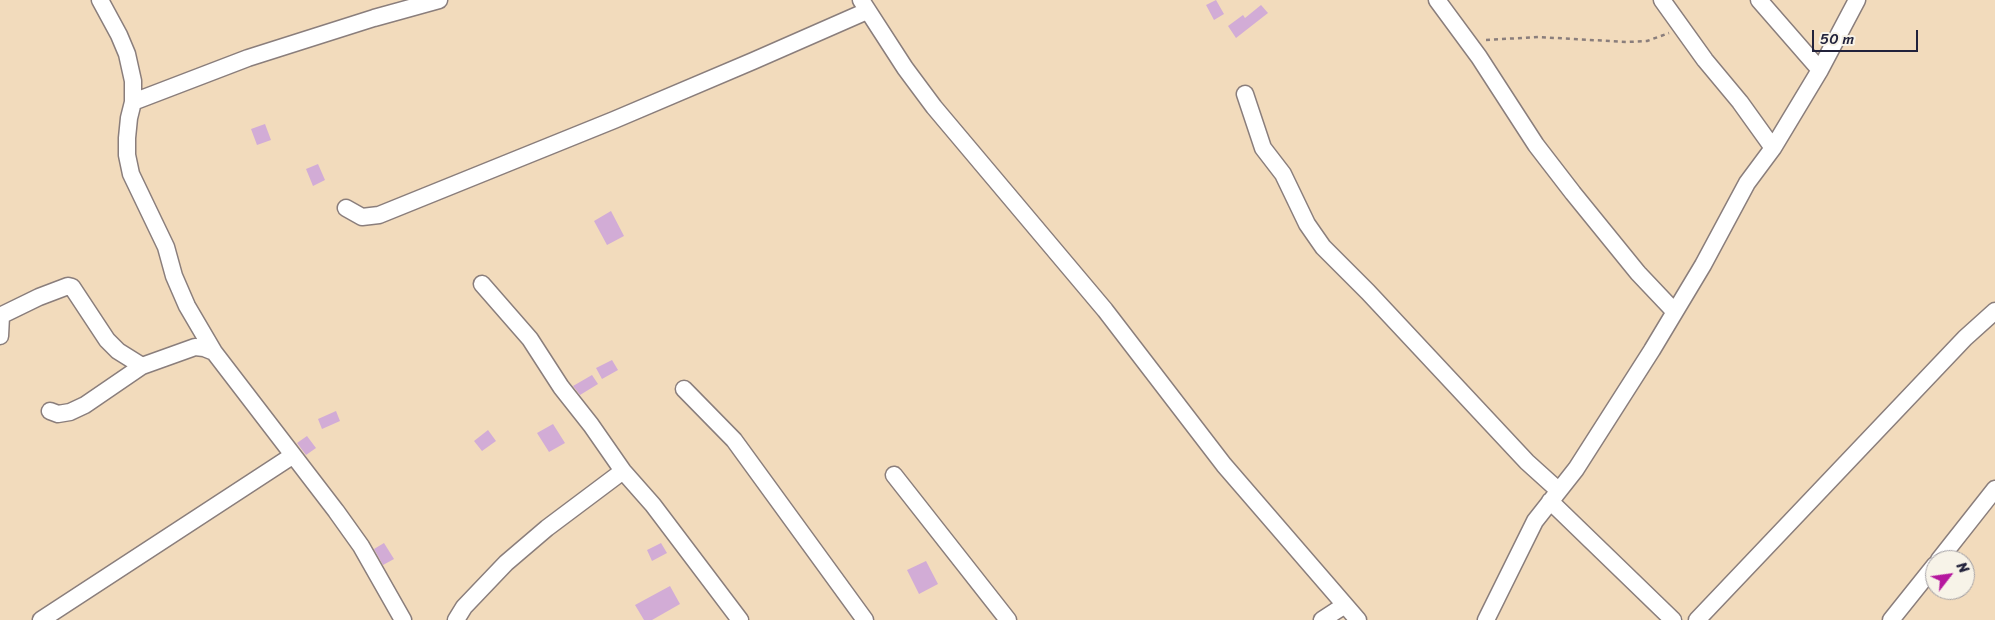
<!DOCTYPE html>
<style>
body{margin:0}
#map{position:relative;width:1995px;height:620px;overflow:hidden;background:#f2dbbc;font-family:Sriracha,sans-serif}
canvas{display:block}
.north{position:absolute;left:1925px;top:550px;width:50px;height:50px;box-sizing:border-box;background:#f7f3e8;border:1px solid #a29fa3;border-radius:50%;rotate:60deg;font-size:14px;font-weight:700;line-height:20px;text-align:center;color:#22223b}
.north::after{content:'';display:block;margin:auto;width:18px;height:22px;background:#b5179e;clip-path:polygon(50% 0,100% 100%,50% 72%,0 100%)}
.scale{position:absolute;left:1812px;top:30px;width:106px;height:22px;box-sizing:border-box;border:2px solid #22223b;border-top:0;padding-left:6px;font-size:15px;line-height:18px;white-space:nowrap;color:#22223b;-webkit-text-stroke:4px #f7f3e8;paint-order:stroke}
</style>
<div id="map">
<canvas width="1995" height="620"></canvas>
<div class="north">N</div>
<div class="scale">50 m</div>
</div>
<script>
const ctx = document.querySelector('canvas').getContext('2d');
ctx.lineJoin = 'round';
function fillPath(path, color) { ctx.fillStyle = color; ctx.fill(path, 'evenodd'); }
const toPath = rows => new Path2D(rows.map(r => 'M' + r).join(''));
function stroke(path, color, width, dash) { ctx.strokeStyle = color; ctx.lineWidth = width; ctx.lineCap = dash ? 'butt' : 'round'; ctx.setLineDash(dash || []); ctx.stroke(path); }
const building = toPath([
 [1216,0,1224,14,1214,20,1206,5],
 [1261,5,1268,13,1236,38,1228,26,1243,15,1245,18],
 [265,124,271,140,257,145,251,129],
 [318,164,325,180,313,186,306,169],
 [611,211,624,236,607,245,594,221],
 [612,360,618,370,602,379,596,368],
 [592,375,598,384,580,395,573,386],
 [336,411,340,421,322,429,318,419],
 [553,424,565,443,549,452,537,433],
 [488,430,496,441,482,451,474,441],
 [307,436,316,448,306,455,297,443],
 [384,543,394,559,383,565,374,549],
 [661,543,667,553,652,561,647,550],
 [926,561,938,584,919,594,907,570],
 [670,586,680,604,652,620,644,620,635,605]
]);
const path = toPath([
 [1486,40,1538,37,1627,42,1647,41,1669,33]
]);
const minor = toPath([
 [100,0,119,35,127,54,133,81,133,102,129,118,127,138,127,155,131,174,166,247,174,276,187,306,214,352,336,511,361,546,403,620],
 [861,0,905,68,934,107,1105,310,1224,465,1358,620],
 [1437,0,1479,57,1536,145,1573,193,1638,273,1674,311],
 [1662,0,1705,60,1740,102,1773,148],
 [1759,0,1820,70],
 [1245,94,1263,148,1283,174,1307,224,1323,247,1368,292,1527,462,1558,490],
 [133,102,248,58,374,18,439,0],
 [346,208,362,217,379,215,614,120,753,61,867,11],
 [482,284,530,339,561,387,591,425,623,471,653,505,740,620],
 [0,316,39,297,68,286,72,287,107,340,118,351,142,366,195,347,204,348,214,352],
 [0,336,1,316],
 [684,389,734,440,865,620],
 [50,411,58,414,70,412,85,405,142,366],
 [894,475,1008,620],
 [1550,501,1673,620],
 [1939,560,1995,489],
 [41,620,292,456],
 [456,620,464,607,506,563,547,528,623,471],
 [1322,620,1345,605],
 [1486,620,1535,521,1576,469,1652,350,1703,265,1747,183,1773,148,1820,70,1857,0],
 [1697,620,1965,338,1995,311],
 [1891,620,1935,565]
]);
fillPath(building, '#d2acd6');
stroke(minor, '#8a7e7c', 19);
stroke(path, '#8a7e7c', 2.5, [4, 4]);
stroke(minor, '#fff', 16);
</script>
